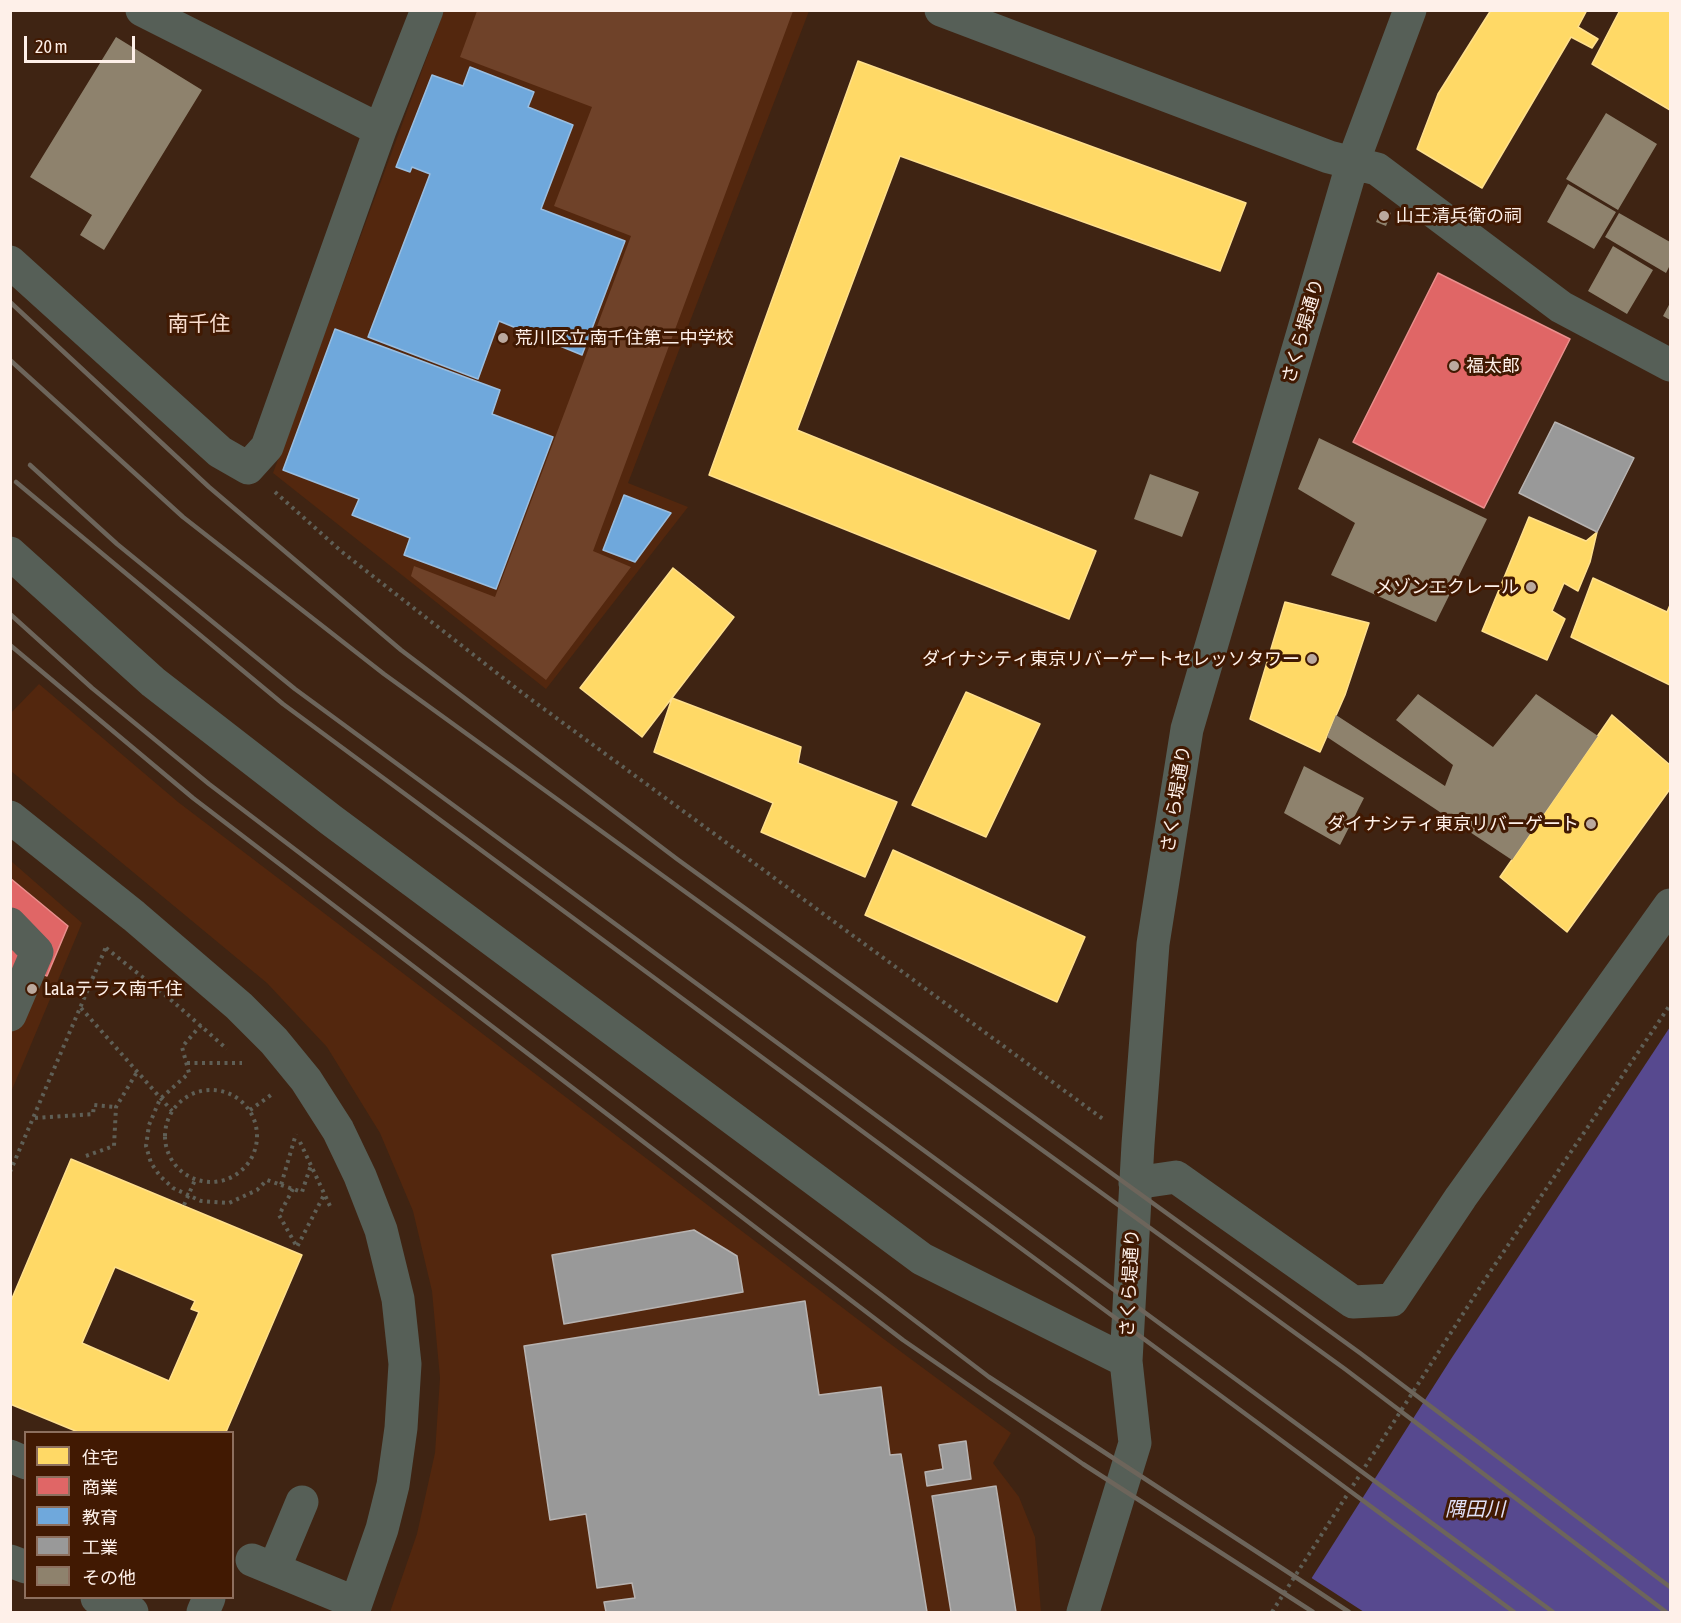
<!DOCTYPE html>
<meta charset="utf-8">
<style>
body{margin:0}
#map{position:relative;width:1681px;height:1623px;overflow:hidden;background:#3f2413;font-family:"Asap Condensed","Noto Sans JP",sans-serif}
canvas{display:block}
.frame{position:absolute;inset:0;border:12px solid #fef0e9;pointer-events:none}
.legend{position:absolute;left:24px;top:1431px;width:210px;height:168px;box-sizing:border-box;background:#411902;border:2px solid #8d6f5e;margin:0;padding:8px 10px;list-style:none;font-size:18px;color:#fef0e9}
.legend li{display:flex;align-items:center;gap:12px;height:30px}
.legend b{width:30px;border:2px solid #8d6f5e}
.scale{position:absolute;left:24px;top:36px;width:111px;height:27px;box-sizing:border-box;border:3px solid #fef0e9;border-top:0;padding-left:8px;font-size:18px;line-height:21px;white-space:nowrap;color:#fef0e9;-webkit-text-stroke:4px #411902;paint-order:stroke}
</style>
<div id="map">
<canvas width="1681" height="1623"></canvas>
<div class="frame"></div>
<ul class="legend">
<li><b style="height:16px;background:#ffd966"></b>住宅</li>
<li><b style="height:16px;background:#e06666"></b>商業</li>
<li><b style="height:16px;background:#6fa8dc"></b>教育</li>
<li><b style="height:16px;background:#999"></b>工業</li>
<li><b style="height:16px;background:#8e826d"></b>その他</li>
</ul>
<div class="scale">20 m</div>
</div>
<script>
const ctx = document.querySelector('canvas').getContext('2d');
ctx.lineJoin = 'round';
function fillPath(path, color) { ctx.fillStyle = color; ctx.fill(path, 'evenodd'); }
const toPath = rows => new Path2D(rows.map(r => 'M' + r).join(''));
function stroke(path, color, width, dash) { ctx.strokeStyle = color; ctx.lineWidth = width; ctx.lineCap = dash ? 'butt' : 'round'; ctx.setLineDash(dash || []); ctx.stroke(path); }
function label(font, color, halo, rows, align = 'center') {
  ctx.font = font + ' "Asap Condensed","Noto Sans JP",sans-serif'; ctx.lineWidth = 6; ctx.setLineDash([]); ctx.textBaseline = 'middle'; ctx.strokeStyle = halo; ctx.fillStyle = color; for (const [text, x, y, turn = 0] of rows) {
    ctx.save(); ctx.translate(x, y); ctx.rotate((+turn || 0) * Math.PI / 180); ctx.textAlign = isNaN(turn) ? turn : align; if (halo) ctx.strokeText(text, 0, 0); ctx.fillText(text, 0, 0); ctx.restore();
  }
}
const built = toPath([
 [444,11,809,11,628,483,688,507,546,689,273,473],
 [39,684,178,802,881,1337,1011,1433,993,1463,1019,1497,1035,1537,1041,1612,390,1612,417,1534,435,1453,440,1378,432,1291,413,1211,380,1133,327,1047,267,983,11,771,10,714],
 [11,861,82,923,11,1092]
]);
const green = toPath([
 [477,11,793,11,593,551,631,567,546,680,411,576,414,566,495,597,631,236,554,206,592,107,460,57]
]);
const water = toPath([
 [1670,1027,1670,1612,1290,1612,1451,1359]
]);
const pier = toPath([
 [1310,1577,1364,1612,1293,1612,1288,1610]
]);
const homes = toPath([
 [1491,10,1587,10,1578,27,1598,39,1592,48,1571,37,1482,188,1417,149,1438,94,1491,10],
 [1620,10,1670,10,1670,110,1592,64,1620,10],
 [858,61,1246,203,1220,271,900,156,797,430,1096,551,1069,619,709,475,858,61],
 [1529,517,1586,541,1597,532,1590,562,1578,591,1564,583,1552,611,1565,619,1547,660,1482,631,1529,517],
 [673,568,734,617,642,737,580,688,673,568],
 [1593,578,1667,612,1670,605,1670,685,1571,637,1593,578],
 [1285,602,1369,623,1345,695,1320,752,1250,719,1285,602],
 [966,692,1040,724,986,837,912,805,966,692],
 [672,698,801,747,798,763,897,802,865,877,761,832,773,803,654,752,672,698],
 [1612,715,1670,765,1670,789,1567,932,1500,877,1612,715],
 [893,850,1085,937,1057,1002,865,915,893,850],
 [71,1159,302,1255,226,1432,78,1432,10,1404,10,1303,71,1159],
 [115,1267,195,1301,191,1309,199,1312,169,1381,82,1343,115,1267]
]);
const shops = toPath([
 [1438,273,1570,339,1484,508,1353,442,1438,273],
 [10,878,68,926,47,976,17,962,10,977,10,878]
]);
const schools = toPath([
 [470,67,534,92,528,107,573,125,541,209,625,241,582,355,499,321,478,379,368,337,430,174,412,167,410,172,396,167,432,75,463,86,470,67],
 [335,329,500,390,492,414,553,437,496,589,404,555,410,538,352,515,359,499,283,470,335,329],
 [624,495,671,513,635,562,603,550,624,495]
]);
const industry = toPath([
 [1555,422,1634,458,1597,532,1519,493,1555,422],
 [694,1230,737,1256,743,1292,564,1324,552,1255,694,1230],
 [805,1301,819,1395,881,1387,890,1455,901,1454,927,1612,606,1612,604,1602,635,1598,632,1583,597,1588,586,1514,550,1520,524,1346,805,1301],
 [966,1441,971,1479,927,1486,925,1472,943,1469,939,1445,966,1441],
 [996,1486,1016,1612,951,1612,932,1496,996,1486]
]);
const building = toPath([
 [116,37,202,90,104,250,80,235,92,215,30,177],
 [1606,113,1657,144,1618,210,1566,179],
 [1568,184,1616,212,1594,249,1547,222],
 [1382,209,1391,213,1386,226,1376,222],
 [1619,213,1670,242,1670,265,1666,273,1605,237],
 [1613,246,1653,270,1627,314,1588,291],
 [1670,303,1670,320,1663,316],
 [1319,438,1487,519,1436,622,1331,575,1355,523,1298,489],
 [1150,474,1199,492,1182,537,1134,519],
 [1418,694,1493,747,1536,694,1598,736,1512,860,1327,737,1336,715,1445,786,1453,765,1396,720],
 [1304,766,1364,798,1340,845,1284,813]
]);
const path = toPath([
 [275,492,342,552,525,695,1103,1119],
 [106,948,170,999,227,1049],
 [81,1008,172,1111],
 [201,1025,182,1047,189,1073,160,1099,149,1125,146,1146,151,1163,160,1176,173,1188,201,1201,229,1203,257,1190,267,1180,281,1185,296,1134],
 [187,1063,242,1063],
 '165 1136a46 46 0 1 1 92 0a46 46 0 1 1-92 0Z',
 [250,1110,271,1095],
 [35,1118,93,1114,94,1105,116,1107],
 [300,1142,330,1206],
 [86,1156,114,1146,116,1107,137,1072],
 [10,1172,106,947],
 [281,1185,302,1192,311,1165],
 [293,1189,279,1215,297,1247,324,1195],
 [184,1205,195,1180],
 [1272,1612,1486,1278,1670,1005]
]);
const minor = toPath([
 [142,10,380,130],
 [941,10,1329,157,1377,169,1561,307,1670,365],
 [10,262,220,452,248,468,267,447,380,130,427,10],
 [10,553,153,682,331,820,922,1259,1126,1361],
 [10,817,134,916,239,1006,274,1041,306,1080,338,1130,360,1176,381,1230,398,1299,405,1364,401,1428,393,1485,382,1529,353,1612],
 [10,924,37,952,10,1015],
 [1135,1183,1176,1177,1353,1302,1392,1300,1461,1197,1670,905],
 [10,1456,26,1463],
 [252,1560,356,1603],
 [10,1561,26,1567],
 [274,1569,302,1502],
 [97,1598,132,1612],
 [203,1612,209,1598],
 [1083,1612,1135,1443,1126,1361,1138,1144,1153,944,1187,729,1352,165,1410,10]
]);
const rail = toPath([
 [10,302,209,487,401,650,677,859,1360,1353,1670,1587],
 [10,360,183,517,384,674,1345,1369,1666,1612],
 [30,465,117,544,295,689,1553,1612],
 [16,482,283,704,1514,1612],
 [10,614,92,688,209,784,989,1377,1349,1612],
 [10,645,193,798,903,1340,1083,1464,1313,1612]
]);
const markers = [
 [1384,216,6,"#bba99e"],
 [503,338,6,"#bba99e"],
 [1454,366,6,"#bba99e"],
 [1531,587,6,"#bba99e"],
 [1312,659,6,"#bba99e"],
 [1591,824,6,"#bba99e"],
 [32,989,6,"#bba99e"]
];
const poiNames = [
 ["山王清兵衛の祠",1396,216],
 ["荒川区立 南千住第二中学校",515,338],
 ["福太郎",1466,366],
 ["メゾンエクレール",1519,587,"right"],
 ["ダイナシティ東京リバーゲートセレッソタワー",1300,659,"right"],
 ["ダイナシティ東京リバーゲート",1579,824,"right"],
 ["LaLaテラス南千住",44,989]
];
const streetNames = [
 ["さくら堤通り",1303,331,-74],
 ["さくら堤通り",1176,799,-81],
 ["さくら堤通り",1130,1283,-87]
];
const waterNames = [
 ["隅田川",1475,1510]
];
const quarterNames = [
 ["南千住",199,324]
];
fillPath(built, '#53270e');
fillPath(green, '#6f4229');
fillPath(water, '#57498f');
fillPath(pier, '#3f2413');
fillPath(homes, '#ffd966');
stroke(homes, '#ffe08d', 1.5);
fillPath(shops, '#e06666');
stroke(shops, '#e98f8d', 1.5);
fillPath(schools, '#6fa8dc');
stroke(schools, '#9abee0', 1.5);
fillPath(industry, '#999');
stroke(industry, '#b7b3b1', 1.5);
fillPath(building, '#8e826d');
stroke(path, '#5f5f56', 4, [3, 4.5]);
stroke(minor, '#565f57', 33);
stroke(rail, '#6d655b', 4.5);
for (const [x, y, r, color] of markers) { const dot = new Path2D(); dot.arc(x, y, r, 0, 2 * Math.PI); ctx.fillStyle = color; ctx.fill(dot); stroke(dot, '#411902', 2); }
label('18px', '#fef0e9', '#411902', poiNames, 'left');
label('18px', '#fef0e9', '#411902', streetNames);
label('italic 20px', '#e0dff6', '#411902', waterNames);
label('21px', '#f8ddcf', '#411902', quarterNames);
</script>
